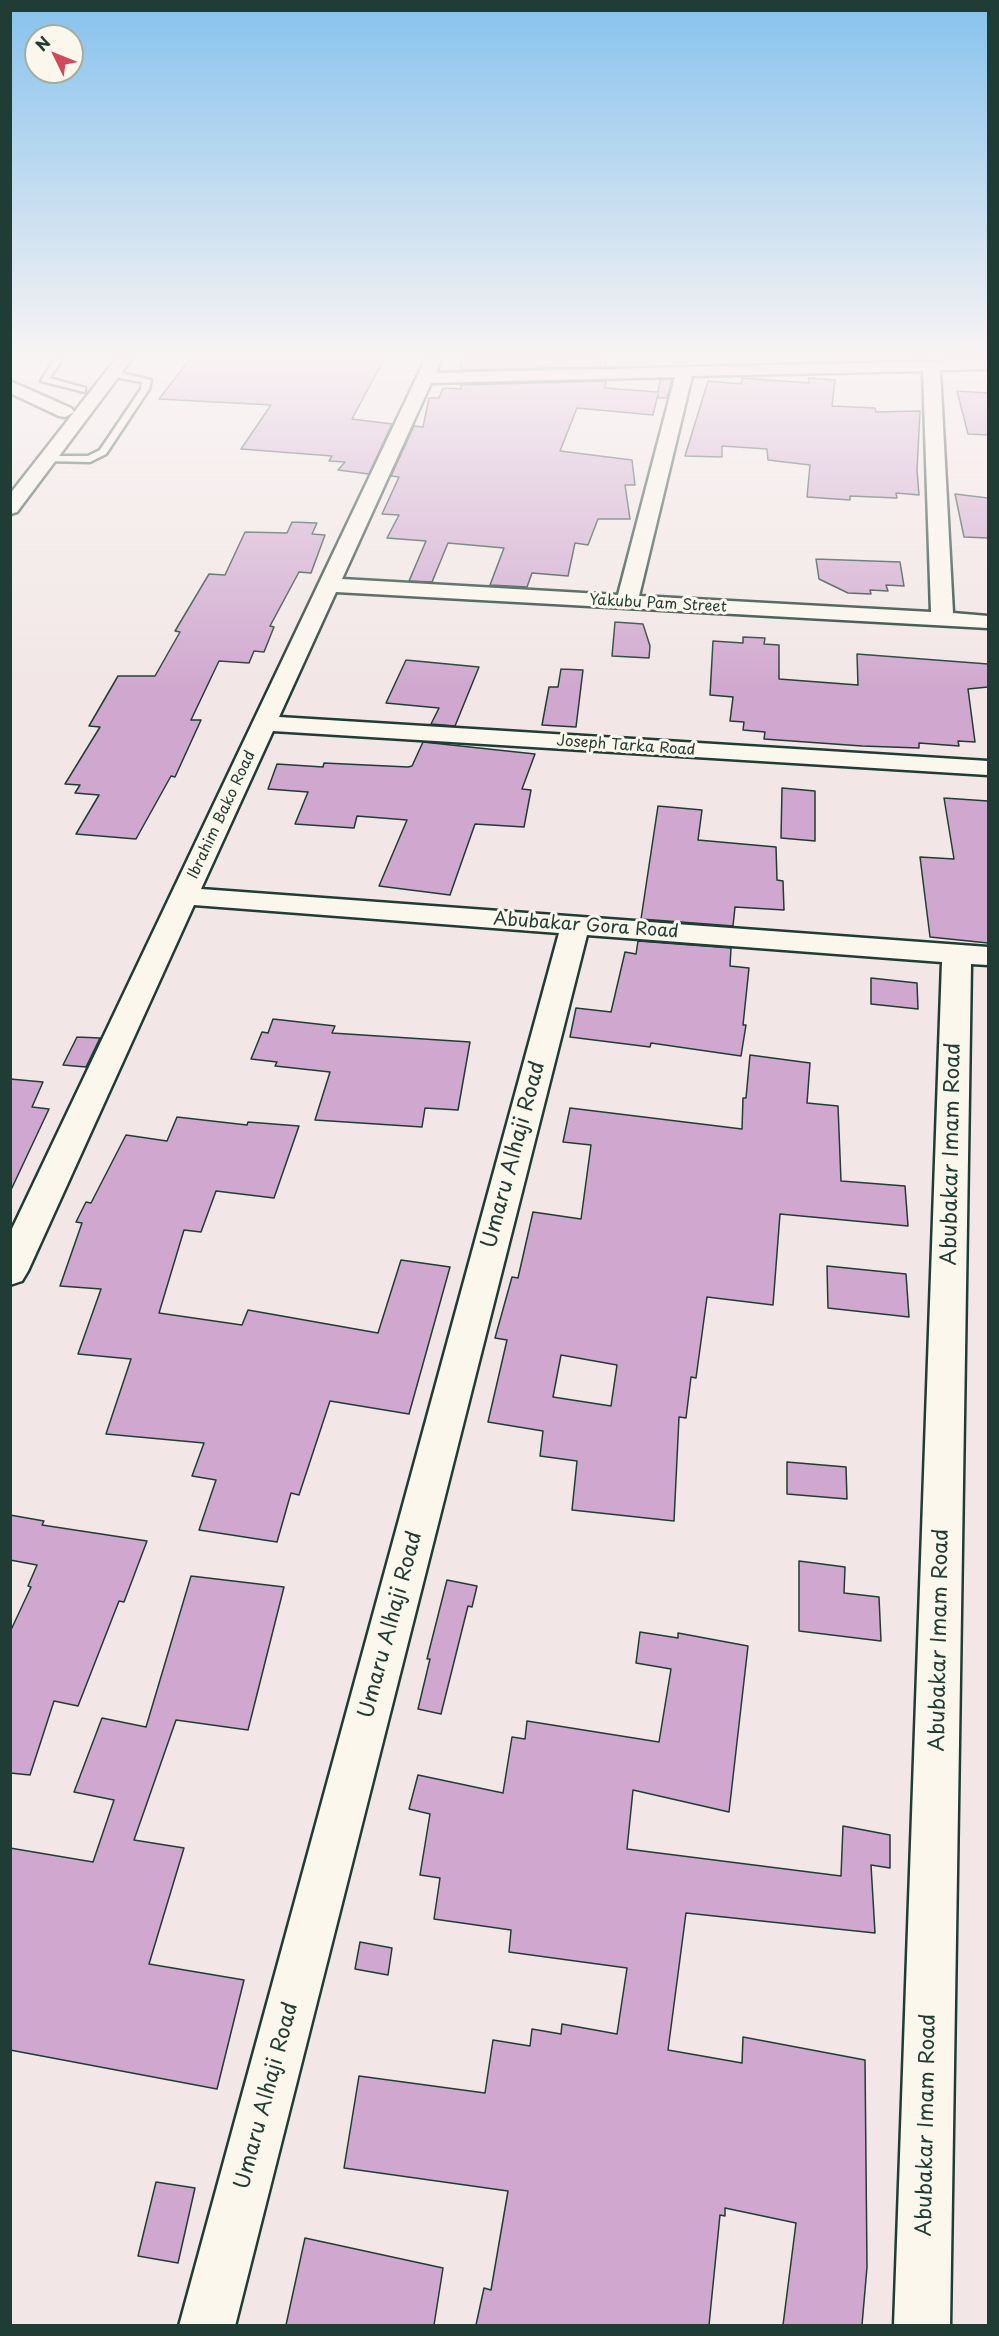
<!DOCTYPE html>
<style>
body{margin:0}
#map{position:relative;width:999px;height:2336px;overflow:hidden;background:#f2e7e6;font-family:"Playpen Sans",sans-serif}
canvas{display:block}
.frame{position:absolute;inset:0;border:12px solid #1f3d34;pointer-events:none}
.north{position:absolute;left:24px;top:24px;width:60px;height:60px;box-sizing:border-box;background:#fbf7ec;border:2px solid #a3ada2;border-radius:50%;rotate:313deg;font-size:16px;font-weight:700;line-height:24px;text-align:center;color:#1f3d34}
.north::after{content:'';display:block;margin:auto;width:21px;height:27px;background:#d1495b;clip-path:polygon(50% 0,100% 100%,50% 72%,0 100%)}
</style>
<div id="map">
<canvas width="999" height="2336"></canvas>
<div class="frame"></div>
<div class="north">N</div>
</div>
<script>
const ctx = document.querySelector('canvas').getContext('2d');
ctx.lineJoin = 'round';
function fillPath(path, color) { ctx.fillStyle = color; ctx.fill(path, 'evenodd'); }
const toPath = rows => new Path2D(rows.map(r => 'M' + r).join(''));
function stroke(path, color, width, dash) { ctx.strokeStyle = color; ctx.lineWidth = width; ctx.lineCap = dash ? 'butt' : 'round'; ctx.setLineDash(dash || []); ctx.stroke(path); }
function label(font, color, halo, rows, align = 'center') {
  ctx.font = font + ' "Playpen Sans",sans-serif'; ctx.lineWidth = 6; ctx.setLineDash([]); ctx.textBaseline = 'middle'; ctx.strokeStyle = halo; ctx.fillStyle = color; for (const [text, x, y, turn = 0] of rows) {
    ctx.save(); ctx.translate(x, y); ctx.rotate((+turn || 0) * Math.PI / 180); ctx.textAlign = isNaN(turn) ? turn : align; if (halo) ctx.strokeText(text, 0, 0); ctx.fillText(text, 0, 0); ctx.restore();
  }
}
const building = toPath([
 [189,360,383,361,352,419,392,424,369,474,338,470,345,462,329,461,332,456,241,449,271,405,159,399,189,360],
 [462,360,606,360,606,367,461,370,462,360],
 [742,378,809,383,809,378,835,380,832,406,875,408,876,412,920,411,917,470,919,495,896,493,897,498,850,496,850,500,807,497,810,465,768,460,767,449,722,446,722,457,685,456,708,381,741,384,742,378],
 [672,379,667,398,658,398,658,394,653,415,577,408,560,451,632,460,635,485,625,485,630,519,598,519,588,545,575,543,568,576,532,573,527,587,490,585,504,548,448,543,432,582,409,581,426,541,387,538,399,515,382,514,399,477,391,476,414,426,423,427,429,398,439,398,443,388,461,389,461,385,606,381,605,388,658,392,660,380,672,379],
 [957,391,988,393,988,435,968,434,957,391],
 [955,494,988,498,988,538,964,537,955,494],
 [292,522,317,523,312,534,325,535,311,573,299,572,270,626,274,627,264,652,254,651,249,663,219,661,191,720,201,720,175,777,171,776,136,839,76,834,99,795,75,793,80,785,65,784,100,727,89,726,118,676,155,676,180,632,175,631,209,574,225,575,245,532,287,533,292,522],
 [816,559,900,562,904,586,886,585,888,591,870,590,871,594,848,593,819,579,816,559],
 [615,622,643,624,650,646,649,658,612,656,615,622],
 [743,637,765,638,764,644,779,645,779,679,858,685,857,654,988,664,988,687,968,689,975,742,958,741,959,746,919,743,919,748,862,746,764,739,765,732,743,730,744,722,730,721,733,697,710,695,713,641,743,643,743,637],
 [406,660,479,667,455,726,431,724,439,708,386,703,406,660],
 [561,669,583,670,576,727,542,725,549,687,558,687,561,669],
 [423,742,535,754,522,789,531,790,524,827,475,824,450,895,379,886,407,820,357,816,354,828,295,824,308,792,268,789,277,764,323,767,324,763,408,767,412,766,423,742],
 [782,788,815,791,815,841,781,838,782,788],
 [944,798,988,801,988,943,930,937,920,857,954,859,944,798],
 [658,806,702,810,698,840,776,847,777,880,783,881,784,910,735,907,733,926,641,919,658,806],
 [638,941,731,948,730,966,749,968,743,1025,746,1025,741,1056,651,1043,650,1047,570,1037,576,1008,611,1012,625,952,636,954,638,941],
 [871,978,917,983,918,1009,871,1004,871,978],
 [273,1019,335,1026,332,1033,470,1042,458,1110,425,1108,422,1127,315,1120,330,1072,275,1066,277,1062,251,1059,262,1032,268,1033,273,1019],
 [77,1037,100,1038,86,1067,63,1065,77,1037],
 [750,1055,810,1063,807,1103,838,1106,841,1181,905,1186,908,1226,780,1214,773,1305,707,1297,696,1378,691,1377,686,1418,679,1417,674,1521,572,1510,577,1461,540,1456,543,1431,488,1422,507,1340,495,1338,512,1277,518,1278,533,1212,581,1219,591,1145,563,1142,570,1108,742,1129,743,1098,746,1098,750,1055],
 [561,1355,617,1365,611,1406,553,1397,561,1355],
 [10,1079,43,1082,32,1107,49,1109,10,1192,10,1079],
 [177,1117,247,1125,248,1122,299,1126,274,1198,216,1191,201,1232,184,1230,159,1313,242,1325,248,1310,378,1333,401,1260,450,1267,409,1414,330,1401,299,1495,291,1493,277,1542,199,1530,216,1480,192,1476,204,1443,106,1434,131,1359,78,1354,101,1289,60,1286,82,1223,76,1222,86,1202,91,1203,126,1135,167,1141,177,1117],
 [827,1266,906,1274,909,1317,828,1308,827,1266],
 [787,1462,846,1467,847,1499,787,1494,787,1462],
 [10,1515,44,1521,42,1525,147,1541,124,1602,119,1601,78,1706,54,1701,30,1775,10,1773,10,1632,31,1587,28,1586,37,1565,10,1560,10,1515],
 [799,1561,845,1567,844,1593,879,1597,881,1641,799,1631,799,1561],
 [191,1576,284,1587,248,1730,176,1720,134,1840,184,1848,149,1964,244,1980,217,2089,10,2050,10,1848,93,1862,114,1800,74,1792,102,1718,146,1727,191,1576],
 [447,1580,477,1586,472,1607,468,1606,441,1714,418,1709,430,1659,427,1659,447,1580],
 [640,1632,678,1638,678,1633,748,1646,729,1812,633,1790,627,1849,841,1876,843,1826,890,1835,890,1868,871,1865,875,1933,686,1913,668,2050,742,2063,743,2037,865,2060,867,2267,862,2325,783,2325,796,2223,725,2208,725,2216,720,2215,709,2325,476,2325,484,2288,491,2290,508,2191,344,2168,359,2076,485,2093,493,2040,530,2046,532,2029,561,2034,562,2024,617,2034,627,1968,509,1952,511,1930,434,1919,440,1878,420,1875,430,1814,409,1809,418,1775,503,1793,512,1737,525,1739,527,1721,659,1742,671,1669,636,1663,640,1632],
 [360,1942,392,1948,388,1975,355,1969,360,1942],
 [156,2182,195,2188,178,2263,138,2256,156,2182],
 [305,2238,443,2268,434,2325,286,2325,305,2238]
]);
const lane = toPath([
 [54,360,62,360,49,378,85,388,85,392,41,381,54,360],
 [112,371,151,380,149,389,106,454,90,462,44,461,42,459,47,456,88,456,100,450,141,389,142,382,109,376,112,371]
]);
const street = toPath([
 [425,360,441,360,436,373,988,360,988,369,940,370,953,613,988,616,988,628,336,592,279,717,988,761,988,775,273,731,201,889,988,947,988,965,971,964,950,2326,894,2326,942,962,587,935,235,2326,179,2326,559,933,194,905,28,1271,22,1281,10,1285,10,1233,425,360],
 [923,371,931,612,639,596,692,376,923,371],
 [675,377,618,595,342,579,431,383,675,377],
 [10,381,71,408,74,412,65,417,59,416,10,393,10,381]
]);
const highway = toPath([
 [115,360,131,360,17,512,10,514,10,494,115,360]
]);
const farStreetnames = [
 ["Yakubu Pam Street",658,604,3],
 ["Joseph Tarka Road",626,746,4],
 ["Ibrahim Bako Road",222,815,-65]
];
const streetNames = [
 ["Abubakar Gora Road",586,926,4]
];
const nearStreetnames = [
 ["Abubakar Imam Road",952,1154,-89],
 ["Umaru Alhaji Road",514,1155,-75],
 ["Umaru Alhaji Road",391,1625,-75],
 ["Abubakar Imam Road",940,1640,-89],
 ["Umaru Alhaji Road",267,2096,-75],
 ["Abubakar Imam Road",927,2125,-89]
];
fillPath(building, '#d0a8cf');
stroke(building, '#1f3d34', 1.5);
stroke(lane, '#1f3d34', 5);
stroke(street, '#1f3d34', 5);
stroke(highway, '#1f3d34', 5);
fillPath(lane, '#fbf7ec');
fillPath(street, '#fbf7ec');
fillPath(highway, '#fbf7ec');
const sky = ctx.createLinearGradient(0, 0, 0, 687);
sky.addColorStop(0, '#86c2ed');
sky.addColorStop(0.52, '#f9f4f4');
sky.addColorStop(1, '#f9f4f400');
ctx.fillStyle = sky;
ctx.fillRect(0, 0, 999, 687);
label('15px', '#1f3d34', '#fbf7ec', farStreetnames);
label('18px', '#1f3d34', '#fbf7ec', streetNames);
label('21px', '#1f3d34', '#fbf7ec', nearStreetnames);
</script>
